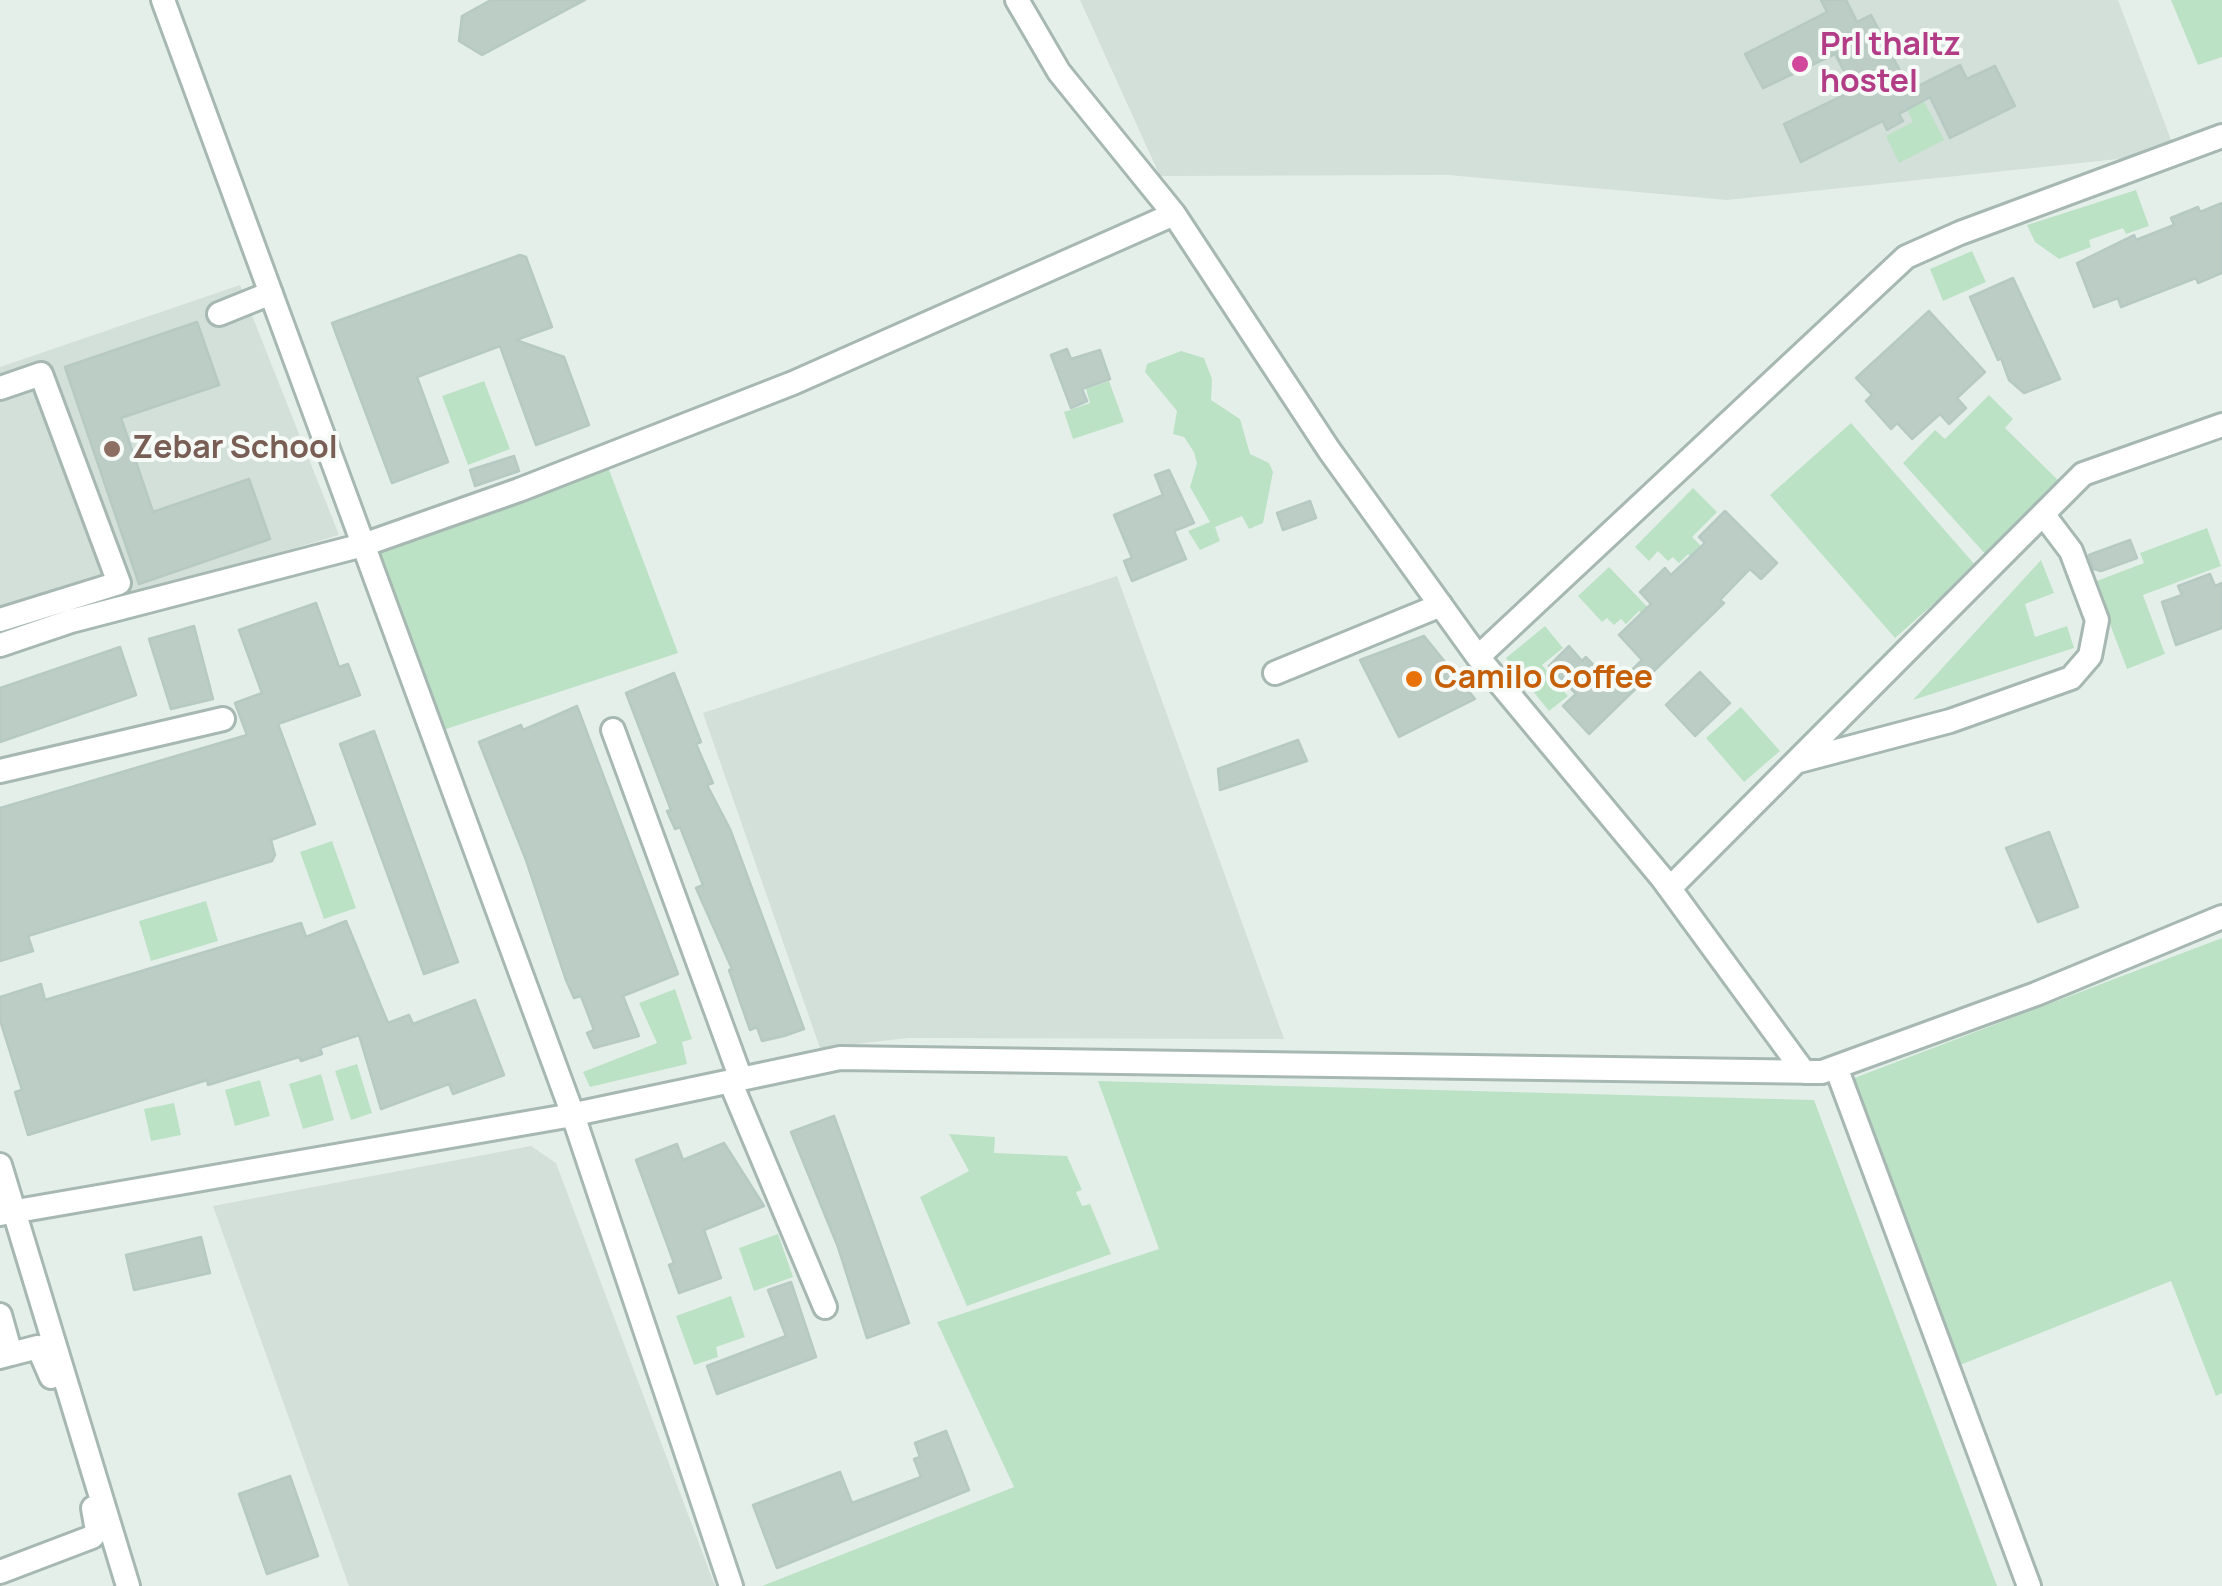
<!DOCTYPE html>
<style>
body{margin:0}
canvas{display:block;background:#e5efea}
</style>
<canvas width="2222" height="1586"></canvas>
<script>
const ctx = document.querySelector('canvas').getContext('2d');
ctx.lineJoin = 'round';
function fillPath(path, color) { ctx.fillStyle = color; ctx.fill(path, 'evenodd'); }
const toPath = rows => new Path2D(rows.map(r => 'M' + r).join(''));
function stroke(path, color, width, dash) { ctx.strokeStyle = color; ctx.lineWidth = width; ctx.lineCap = dash ? 'butt' : 'round'; ctx.setLineDash(dash || []); ctx.stroke(path); }
function label(font, color, halo, rows, align = 'center') {
  ctx.font = font + ' Manrope,sans-serif'; ctx.lineWidth = 8; ctx.setLineDash([]); ctx.textBaseline = 'middle'; ctx.strokeStyle = halo; ctx.fillStyle = color; for (const [text, x, y, turn = 0] of rows) {
    ctx.save(); ctx.translate(x, y); ctx.rotate((+turn || 0) * Math.PI / 180); ctx.textAlign = isNaN(turn) ? turn : align; if (halo) ctx.strokeText(text, 0, 0); ctx.fillText(text, 0, 0); ctx.restore();
  }
}
const built = toPath([
 [1080,0,2118,0,2176,153,1727,200,1448,175,1160,176],
 [240,285,339,535,0,635,0,367],
 [1117,576,1284,1039,908,1038,820,1048,703,713],
 [531,1146,556,1163,715,1586,349,1586,213,1206]
]);
const green = toPath([
 [2171,0,2222,0,2222,57,2198,65],
 [1914,82,1944,140,1899,163,1886,136,1913,122,1898,91],
 [2136,190,2149,226,2126,234,2123,228,2089,240,2091,247,2059,259,2035,242,2027,225],
 [1972,251,1986,282,1943,301,1930,269],
 [1181,351,1204,358,1212,379,1211,400,1240,419,1250,454,1269,463,1273,472,1263,523,1249,529,1242,516,1215,527,1220,541,1200,550,1188,531,1210,522,1190,487,1197,463,1194,452,1184,437,1173,434,1177,411,1145,372,1147,364],
 [484,381,510,449,468,465,442,396],
 [1109,381,1124,422,1073,439,1064,412,1090,403,1086,389],
 [1989,395,2013,419,2005,428,2060,482,1987,556,1903,463,1935,430,1945,439],
 [1851,423,1976,566,1895,638,1770,495],
 [608,467,678,653,440,731,374,550],
 [1693,488,1717,512,1692,537,1715,560,1705,570,1688,554,1679,563,1673,557,1668,561,1658,551,1649,561,1635,547],
 [2207,528,2221,566,2143,595,2165,654,2127,669,2094,582,2144,563,2140,553],
 [2041,560,2054,593,2025,604,2035,637,2067,626,2074,648,1913,700],
 [1609,567,1657,617,1651,623,1639,611,1626,624,1621,619,1614,625,1607,618,1602,622,1578,596],
 [1545,626,1563,648,1542,665,1568,696,1549,711,1506,658],
 [1741,707,1780,751,1744,782,1706,738],
 [332,841,356,908,324,919,300,852],
 [206,901,218,941,151,961,139,921],
 [2222,938,2222,1393,2216,1396,2171,1281,1955,1367,1849,1080],
 [675,989,692,1039,682,1042,687,1064,590,1087,583,1072,657,1043,639,1003],
 [357,1064,372,1113,351,1120,335,1071],
 [321,1074,334,1120,303,1129,289,1084],
 [260,1080,270,1116,235,1126,225,1090],
 [1098,1081,1814,1100,1997,1586,762,1586,1014,1487,937,1322,1159,1249],
 [174,1103,181,1135,151,1141,144,1109],
 [949,1134,995,1137,994,1153,1067,1156,1082,1190,1076,1192,1082,1206,1090,1204,1111,1254,967,1306,920,1197,969,1171],
 [778,1234,793,1277,754,1291,739,1248],
 [731,1296,745,1337,716,1347,718,1357,694,1365,676,1316]
]);
const building = toPath([
 [491,0,585,0,482,55,459,41,462,16,491,0],
 [1821,0,1846,0,1857,22,1871,15,1910,90,1960,65,1967,79,1995,66,2015,106,1950,138,1930,97,1899,114,1903,121,1887,130,1883,121,1801,162,1784,124,1854,90,1835,54,1763,88,1745,54,1827,12,1821,0],
 [2222,203,2222,273,2198,283,2196,278,2121,307,2118,298,2094,307,2077,263,2134,235,2136,240,2174,225,2171,218,2198,207,2200,212,2222,203],
 [520,255,526,257,552,327,516,340,564,357,589,425,536,445,500,346,417,377,448,462,392,483,332,323,520,255],
 [2013,278,2060,379,2024,393,2009,380,2001,358,1998,360,1970,297,2013,278],
 [1929,311,1985,372,1957,398,1966,408,1949,424,1940,414,1912,439,1897,423,1891,429,1866,401,1872,395,1856,378,1929,311],
 [197,322,219,385,121,418,153,512,249,479,270,539,139,584,65,367,197,322],
 [1067,349,1071,359,1100,350,1110,379,1082,389,1087,401,1071,408,1051,355,1067,349],
 [514,456,519,471,475,486,470,470,514,456],
 [1169,470,1194,523,1174,531,1186,559,1132,581,1124,561,1132,558,1114,515,1163,495,1155,475,1169,470],
 [1310,501,1316,518,1283,530,1277,513,1310,501],
 [1725,511,1777,563,1761,579,1750,569,1720,600,1724,603,1589,734,1563,706,1576,694,1549,666,1569,646,1582,661,1586,657,1615,687,1642,660,1619,635,1651,604,1640,592,1665,568,1671,575,1705,543,1699,537,1725,511],
 [2130,540,2137,558,2101,571,2094,569,2089,555,2130,540],
 [2210,574,2215,586,2222,583,2222,628,2176,645,2162,602,2182,595,2178,586,2210,574],
 [316,603,339,667,348,664,360,695,278,724,315,824,271,840,275,855,272,861,28,936,33,951,0,961,0,808,247,735,235,703,262,693,239,630,316,603],
 [194,626,213,699,171,709,149,639,194,626],
 [1424,636,1475,699,1399,737,1360,660,1424,636],
 [120,647,136,695,0,742,0,688,120,647],
 [1700,672,1730,703,1695,736,1666,705,1700,672],
 [674,673,701,742,696,744,713,783,707,785,730,829,804,1029,784,1036,762,1041,757,1027,750,1030,729,970,732,969,696,888,703,885,680,827,675,829,667,811,671,810,626,693,674,673],
 [577,706,678,974,623,996,639,1036,594,1048,587,1033,594,1030,581,996,574,998,566,980,526,860,479,742,521,725,523,730,577,706],
 [374,731,458,962,424,974,340,744,374,731],
 [1298,740,1307,761,1220,790,1218,769,1298,740],
 [2049,832,2078,907,2038,922,2006,848,2049,832],
 [346,921,388,1023,409,1015,413,1024,475,1000,504,1075,453,1094,449,1084,381,1109,359,1035,320,1048,322,1054,301,1061,299,1057,208,1085,207,1080,28,1135,15,1092,22,1090,0,1020,0,997,41,984,45,1000,301,923,306,937,346,921],
 [834,1116,909,1323,867,1338,838,1247,791,1132,834,1116],
 [724,1143,764,1206,704,1230,721,1278,679,1293,669,1265,674,1263,636,1160,677,1144,683,1160,724,1143],
 [201,1237,210,1273,134,1290,126,1255,201,1237],
 [791,1282,816,1357,717,1394,707,1366,786,1336,768,1290,791,1282],
 [946,1431,969,1490,777,1568,753,1505,840,1472,852,1503,921,1477,914,1459,920,1457,915,1443,946,1431],
 [290,1476,318,1556,267,1574,239,1494,290,1476]
]);
const minor = toPath([
 [163,0,573,1115,731,1586],
 [1017,0,1059,72,1174,214,1329,450,1478,657,1662,878,1804,1072],
 [219,314,271,293],
 [0,388,41,374,119,583,0,620],
 [0,645,71,621,363,545,519,490,793,383,1174,214],
 [1478,657,1906,257,1960,233,2222,136],
 [1275,673,1441,605],
 [613,730,741,1079],
 [1799,761,1950,721,2071,678,2090,656,2097,620,2071,551,2043,514],
 [0,771,223,719],
 [1670,888,2083,474,2222,425],
 [1836,1067,2029,1586],
 [730,1081,825,1307],
 [0,1165,128,1586],
 [0,1214,561,1117,840,1058,1822,1072,2036,994,2222,917],
 [0,1315,11,1354,0,1357],
 [11,1354,38,1347,51,1377],
 [0,1572,92,1537,97,1531,93,1508]
]);
const markers = [
 [1800,64,10,"#d1479c"],
 [112,449,10,"#8d6e63"],
 [1414,679,10,"#e8710a"]
];
const hotelNames = [
 ["Prl thaltz",1820,46],
 ["hostel",1820,83]
];
const educationNames = [
 ["Zebar School",132,449]
];
const foodNames = [
 ["Camilo Coffee",1434,679]
];
fillPath(built, '#d3dfd9');
fillPath(green, '#bce2c6');
fillPath(building, '#bccdc6');
stroke(building, '#b6c9c2', 2.5);
stroke(minor, '#a7b8b2', 28);
stroke(minor, '#fff', 22);
for (const [x, y, r, color] of markers) { const dot = new Path2D(); dot.arc(x, y, r, 0, 2 * Math.PI); ctx.fillStyle = color; ctx.fill(dot); stroke(dot, '#f6fbf8', 4); }
label('bold 32px', '#b23c85', '#f6fbf8', hotelNames, 'left');
label('bold 32px', '#785e54', '#f6fbf8', educationNames, 'left');
label('bold 32px', '#c56008', '#f6fbf8', foodNames, 'left');
</script>
